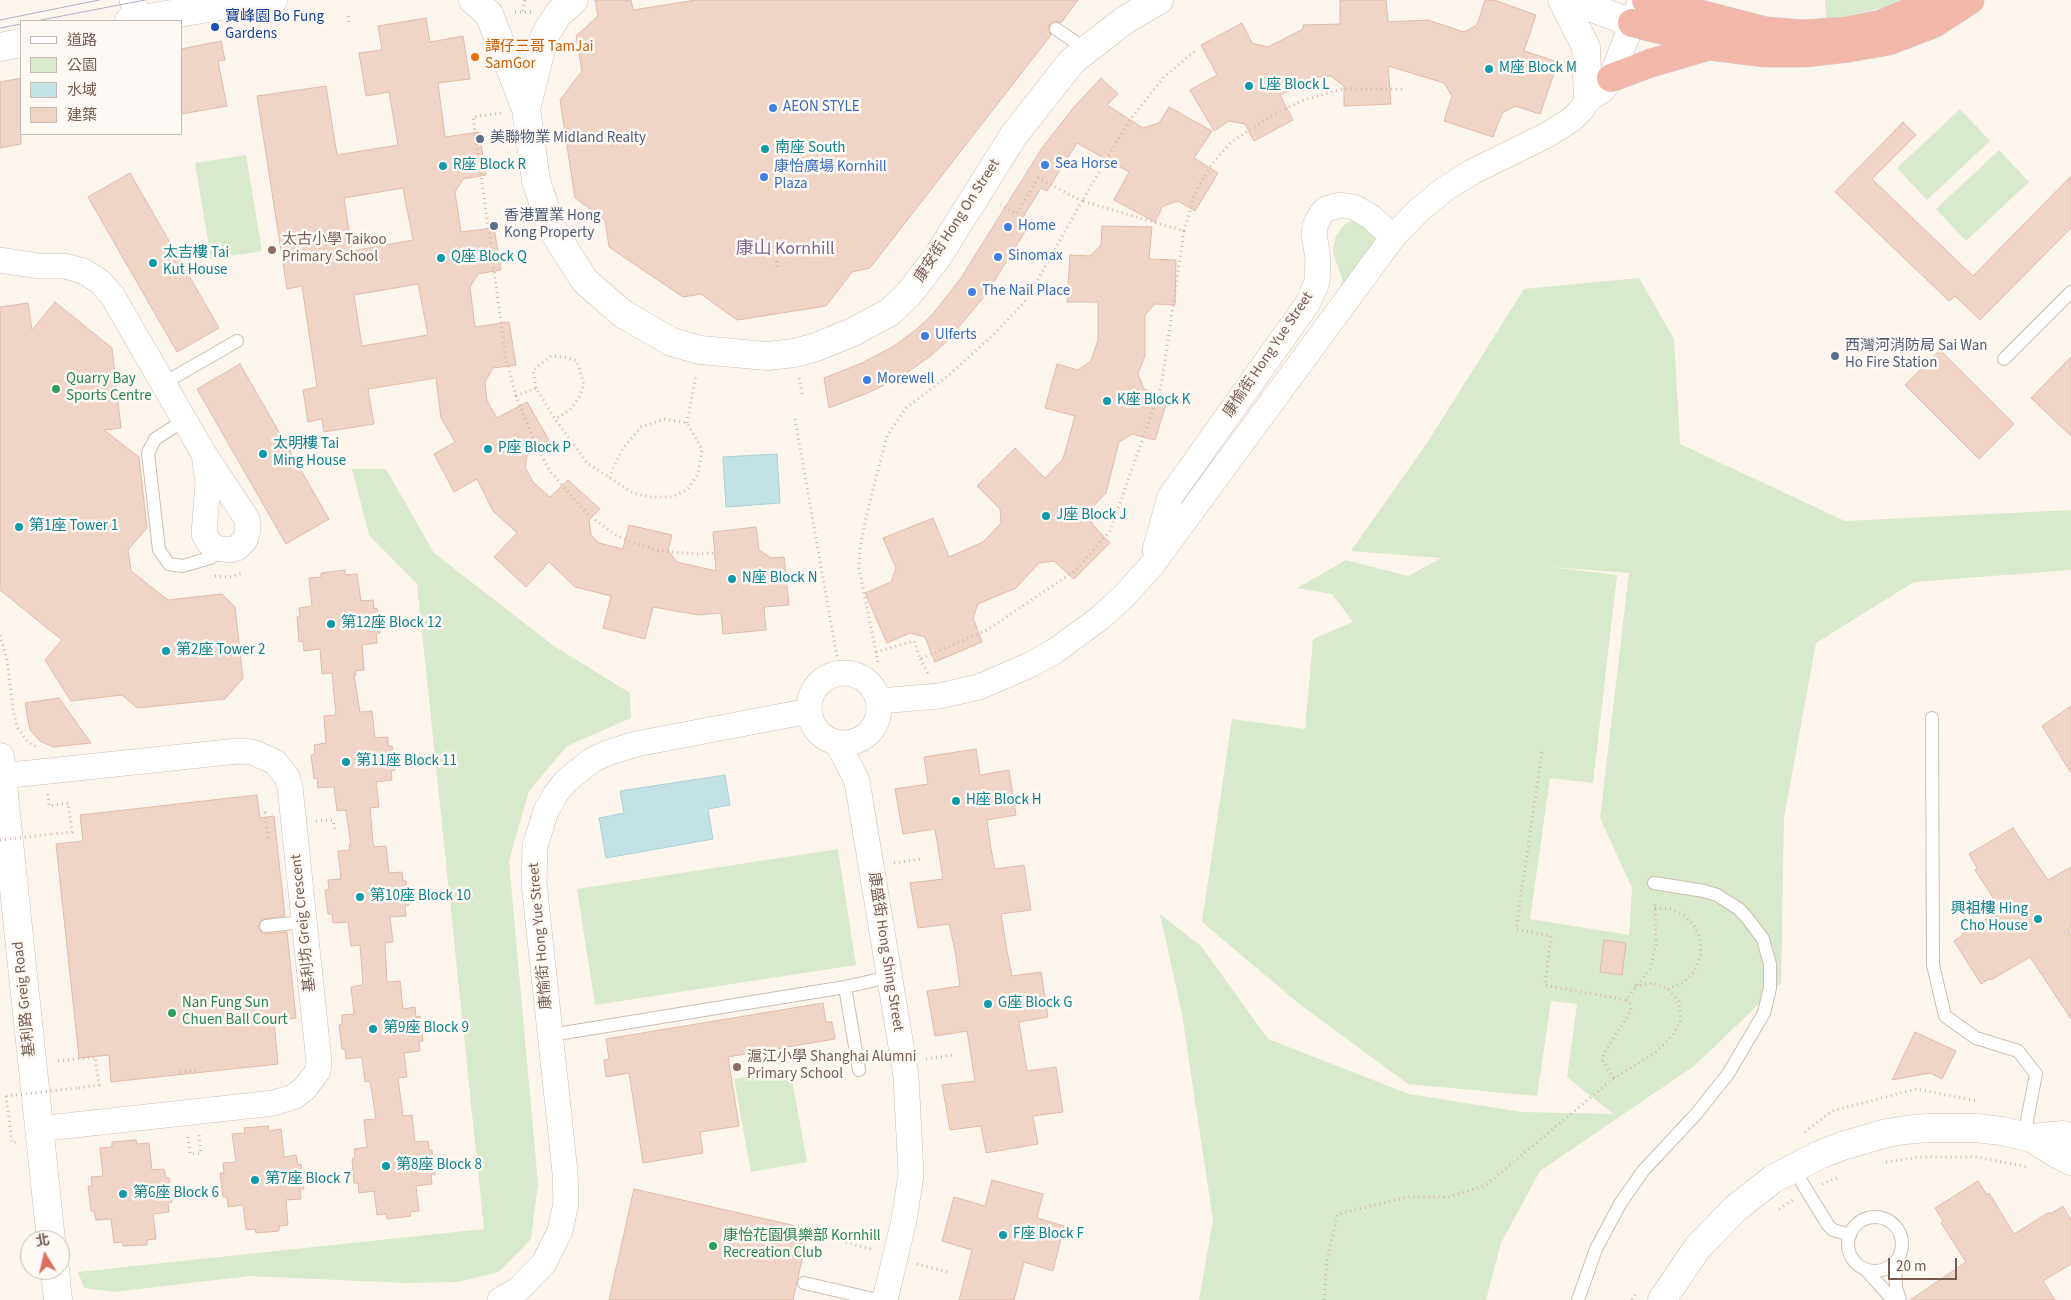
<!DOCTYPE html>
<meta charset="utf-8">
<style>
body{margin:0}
#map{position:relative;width:2071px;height:1300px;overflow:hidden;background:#fcf5ed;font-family:"Source Sans 3","Noto Sans TC",sans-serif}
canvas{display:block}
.legend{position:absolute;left:20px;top:20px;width:162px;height:115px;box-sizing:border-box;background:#fef9f4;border:1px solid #c8bab2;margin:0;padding:6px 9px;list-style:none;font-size:15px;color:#775b50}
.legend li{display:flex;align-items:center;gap:10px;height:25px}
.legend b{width:25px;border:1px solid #c8bab2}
.north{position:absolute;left:20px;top:1230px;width:50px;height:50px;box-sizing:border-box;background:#fef9f4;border:1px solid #c8bab2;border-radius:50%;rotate:351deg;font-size:14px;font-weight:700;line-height:20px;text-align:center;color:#775b50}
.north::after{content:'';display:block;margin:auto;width:18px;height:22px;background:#dc705c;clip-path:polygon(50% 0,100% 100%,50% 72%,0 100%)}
.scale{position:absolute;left:1888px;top:1258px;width:69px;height:22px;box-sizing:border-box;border:2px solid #775b50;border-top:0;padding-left:6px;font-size:15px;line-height:18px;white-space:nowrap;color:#775b50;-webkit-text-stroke:4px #fef9f4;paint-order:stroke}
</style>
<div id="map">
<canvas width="2071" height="1300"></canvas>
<ul class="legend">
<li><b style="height:6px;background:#fff"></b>道路</li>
<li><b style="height:14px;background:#d9e9cb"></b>公園</li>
<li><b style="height:14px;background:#c2e2e5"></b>水域</li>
<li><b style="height:14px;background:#f0d4c6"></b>建築</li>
</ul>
<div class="north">北</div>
<div class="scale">20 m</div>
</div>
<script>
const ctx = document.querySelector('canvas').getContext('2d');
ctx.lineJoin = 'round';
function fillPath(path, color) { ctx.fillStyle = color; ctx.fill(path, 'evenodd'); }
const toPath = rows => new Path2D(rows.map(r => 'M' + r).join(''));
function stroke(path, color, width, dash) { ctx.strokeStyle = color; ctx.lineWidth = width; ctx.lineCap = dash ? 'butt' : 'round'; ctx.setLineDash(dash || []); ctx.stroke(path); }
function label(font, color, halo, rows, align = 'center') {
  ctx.font = font + ' "Source Sans 3","Noto Sans TC",sans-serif'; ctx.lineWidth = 5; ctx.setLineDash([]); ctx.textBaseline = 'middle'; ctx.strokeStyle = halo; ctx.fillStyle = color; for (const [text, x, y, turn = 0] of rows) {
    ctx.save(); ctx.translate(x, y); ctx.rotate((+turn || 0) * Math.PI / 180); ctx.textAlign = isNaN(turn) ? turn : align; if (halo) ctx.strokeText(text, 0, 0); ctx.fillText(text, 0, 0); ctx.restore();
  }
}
const green = toPath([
 [1825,0,1915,0,1826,21],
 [1960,109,1990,141,1927,200,1897,168],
 [1999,150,2029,182,1966,241,1936,209],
 [246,155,262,251,211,259,195,163],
 [1355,219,1387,230,1341,287,1342,278,1333,253,1334,243,1336,236,1344,225],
 [1639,278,1674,339,1680,444,1845,521,2071,510,2071,570,1914,582,1816,643,1784,818,1781,983,1694,1066,1540,1171,1501,1243,1486,1300,1199,1300,1213,1220,1182,1014,1160,914,1201,946,1268,1039,1409,1094,1522,1112,1613,1114,1567,1077,1577,1004,1551,1001,1537,1096,1408,1084,1298,1003,1202,922,1232,719,1305,729,1313,639,1353,622,1332,594,1297,588,1346,560,1408,576,1441,558,1351,551,1427,443,1524,289],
 [1551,567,1629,573,1600,818,1632,888,1629,935,1530,919,1550,778,1593,783,1617,575],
 [352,469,386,469,434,553,554,646,630,693,631,718,567,746,529,791,509,861,538,1184,531,1239,499,1272,458,1282,404,1283,250,1276,114,1292,84,1288,78,1272,484,1229,417,584,369,535],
 [838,849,856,965,595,1005,577,889],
 [790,1069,807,1162,751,1172,734,1079]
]);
const water = toPath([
 [777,454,780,503,726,507,723,457,777,454],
 [725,775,730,805,708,809,713,839,606,858,599,818,624,813,620,791,725,775]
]);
const building = toPath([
 [595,0,631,0,633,10,696,0,1078,0,1061,23,1056,21,1050,24,1048,29,1051,35,870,268,852,272,826,306,737,320,701,294,683,297,609,247,605,220,575,198,560,100,582,71,576,36,598,16,595,0],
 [1340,0,1386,0,1388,22,1428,20,1464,32,1477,25,1485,0,1494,0,1536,15,1524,51,1558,62,1540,114,1515,106,1502,113,1493,137,1444,121,1452,96,1444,83,1388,66,1391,104,1344,106,1344,86,1331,76,1318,77,1280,95,1293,120,1254,141,1245,124,1229,121,1214,131,1190,90,1217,75,1201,45,1242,23,1252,43,1268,47,1303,29,1303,25,1340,24,1340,0],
 [426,18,430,42,463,36,470,79,438,83,445,137,479,132,486,175,463,179,455,192,461,232,494,228,501,270,478,274,470,287,475,327,509,322,516,365,493,368,485,382,487,401,497,418,527,402,549,440,528,451,525,467,533,482,550,497,568,480,600,509,589,520,591,535,599,543,623,549,629,525,672,535,668,550,677,562,716,571,713,532,756,527,759,550,771,558,784,557,789,605,764,607,766,630,723,634,721,613,698,615,653,607,645,639,603,628,611,596,575,587,549,562,526,587,494,557,517,533,493,511,477,479,454,492,434,454,455,442,441,418,436,378,368,389,374,424,324,432,322,419,308,422,303,390,317,387,302,286,287,289,257,96,326,86,337,155,398,145,389,92,366,96,359,53,382,50,378,26,426,18],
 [403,188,413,240,352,251,344,198,403,188],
 [418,284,428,335,362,346,354,295,418,284],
 [221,41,225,60,218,61,227,106,181,114,181,49,221,41],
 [21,78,21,144,0,148,0,82,21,78],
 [1101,78,1118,94,1107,105,1143,128,1159,123,1169,107,1212,131,1194,158,1218,173,1195,211,1178,201,1163,206,1155,222,1114,200,1129,172,1077,143,1047,191,1041,188,1018,225,1026,230,987,293,948,340,932,355,902,376,870,392,829,408,824,378,862,363,894,346,918,328,932,315,961,278,1042,148,1074,107,1101,78],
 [1903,122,1916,135,1872,179,1973,276,2071,176,2071,228,1980,320,1955,296,1949,301,1835,192,1903,122],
 [130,173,219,328,177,352,88,197,130,173],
 [1102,226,1152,227,1149,259,1176,260,1175,305,1155,304,1145,315,1145,356,1138,374,1144,389,1168,398,1155,440,1132,434,1119,442,1106,493,1090,510,1092,524,1110,543,1074,579,1054,561,1039,563,1016,588,978,604,973,618,982,642,935,662,925,637,910,633,887,643,865,593,891,582,896,568,883,538,933,518,949,557,983,542,1001,523,1000,509,977,486,1015,448,1045,478,1063,459,1075,416,1045,408,1057,364,1078,370,1091,361,1098,340,1098,302,1067,302,1070,255,1090,256,1101,245,1102,226],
 [55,302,112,348,121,428,104,430,139,457,147,528,128,550,131,571,168,600,222,594,235,607,243,678,225,699,137,708,122,695,71,701,45,660,62,640,0,590,0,307,28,303,32,330,55,302],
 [1940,350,2014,424,1979,459,1905,385,1940,350],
 [2071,357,2071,436,2031,398,2071,357],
 [240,364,329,519,286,544,197,389,240,364],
 [345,570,345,575,357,574,361,601,373,600,374,609,377,608,380,633,376,634,377,643,362,645,364,670,355,671,356,675,354,675,360,712,372,711,375,738,388,737,388,746,392,746,395,770,391,771,392,780,376,782,379,807,370,808,373,843,374,847,386,846,389,873,402,872,403,881,406,881,409,905,405,906,406,916,390,917,393,942,385,943,387,982,400,981,403,1009,415,1007,416,1017,420,1016,423,1041,419,1041,420,1051,404,1053,407,1077,398,1078,403,1116,412,1115,415,1142,428,1141,429,1150,432,1150,435,1174,431,1175,432,1184,416,1186,419,1211,410,1212,411,1216,387,1219,386,1214,377,1215,374,1191,359,1193,358,1183,354,1183,352,1159,355,1158,354,1149,367,1147,364,1120,376,1119,370,1081,365,1082,362,1057,346,1059,345,1049,342,1049,339,1025,342,1024,342,1015,354,1014,351,987,363,985,360,945,351,946,348,922,333,923,332,914,328,914,325,890,329,889,328,880,341,879,338,851,350,850,349,845,351,845,346,810,337,811,334,787,318,788,317,778,314,779,311,755,315,754,314,745,326,743,324,716,336,715,332,673,322,674,320,649,304,651,303,641,299,642,297,617,300,617,299,608,312,606,309,578,321,577,321,573,345,570],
 [59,698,91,743,53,747,40,741,30,730,25,703,59,698],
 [2071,706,2071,773,2042,726,2071,706],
 [976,749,980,775,1009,770,1016,815,987,820,991,849,995,869,1024,865,1031,910,1001,914,1007,951,1012,976,1041,972,1048,1017,1019,1022,1027,1071,1056,1067,1063,1112,1033,1116,1038,1144,986,1153,981,1126,950,1130,942,1085,975,1081,967,1031,935,1036,927,991,960,986,955,950,949,924,918,928,910,883,943,879,935,829,903,834,895,789,928,784,924,757,976,749],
 [257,795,260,818,274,816,285,916,262,919,258,927,263,934,287,932,296,1018,274,1021,278,1064,111,1082,109,1055,79,1058,56,844,83,841,80,815,257,795],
 [2013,828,2048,880,2071,867,2071,924,2069,933,2071,936,2071,1019,2030,957,1991,980,1989,979,1981,984,1954,941,1963,935,1962,934,2001,910,1975,870,1977,868,1969,854,2013,828],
 [1604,940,1626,943,1622,975,1600,972,1604,940],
 [823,1003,826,1022,832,1022,835,1039,728,1057,739,1126,700,1132,703,1153,643,1163,629,1073,606,1077,604,1060,609,1059,606,1039,823,1003],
 [1915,1032,1956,1051,1942,1079,1930,1073,1892,1080,1915,1032],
 [268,1126,269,1131,281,1129,284,1157,296,1155,298,1165,301,1164,304,1189,300,1189,301,1199,286,1200,288,1225,279,1226,279,1231,256,1233,255,1229,246,1230,243,1205,228,1207,227,1197,223,1197,220,1173,224,1173,223,1163,236,1162,232,1134,245,1133,244,1128,268,1126],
 [136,1140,137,1144,149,1143,152,1170,164,1169,166,1178,169,1178,172,1202,168,1203,169,1212,153,1214,156,1239,147,1240,147,1245,123,1246,123,1242,114,1243,111,1219,96,1220,94,1211,91,1211,88,1186,92,1186,91,1177,103,1176,100,1148,112,1147,112,1142,136,1140],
 [992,1180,1043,1194,1037,1218,1064,1226,1053,1271,1024,1262,1014,1300,959,1300,972,1250,942,1241,954,1197,985,1206,992,1180],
 [1978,1181,1987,1195,1989,1193,2014,1234,2048,1213,2052,1213,2063,1206,2071,1220,2071,1264,2043,1281,2055,1300,1910,1300,1966,1262,1941,1223,1943,1221,1935,1208,1978,1181],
 [634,1189,809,1229,793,1300,609,1300,634,1189]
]);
const path = toPath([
 [523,11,525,0],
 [515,12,531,12],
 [348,16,349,23],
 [501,113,473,117,506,358,516,396,535,443,550,471,568,492,589,515,614,534,631,542,659,551,698,554,719,553],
 [1184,231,1195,193,1212,164,1231,142,1266,119,1301,101,1342,89,1406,89],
 [777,261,777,268],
 [799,378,802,394],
 [536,388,533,370,551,356,564,357,577,361,584,384,580,396,570,410,555,419],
 [516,396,536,388,555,419,587,463,609,477,633,493,650,497,672,497,688,489,698,474,702,449,687,423,664,419,641,427,623,448,609,477],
 [795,419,837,657],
 [687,423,696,375],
 [215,576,230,577,243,573],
 [0,635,7,659,13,709,17,727,28,742,37,747],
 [876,652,914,641,920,659,987,630,1076,570,1110,531,1161,387,1184,231,1082,201,1129,121,1164,77,1195,51],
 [920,659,928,673],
 [878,662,859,568,860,549,866,517,887,436,906,408,948,376,994,334,1027,299,1082,201,1038,178,1016,214,1001,204],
 [1542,752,1516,929,1551,936,1545,985,1626,1000,1650,969,1656,945,1655,901],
 [48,794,49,806,68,803,72,832,52,834],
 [316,821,333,820,335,831],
 [268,838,265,813,269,813],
 [894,863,921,859],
 [1655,908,1671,909,1685,916,1695,927,1701,942,1700,958,1694,972,1683,983,1668,989],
 [926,1059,952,1055],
 [58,1061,95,1057,99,1085,78,1088],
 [180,1072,199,1070],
 [1614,1078,1603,1061,1604,1053,1631,1011,1630,1003,1626,1000],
 [6,1096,12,1143,16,1142],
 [1805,1132,1832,1111,1916,1089,1978,1101],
 [188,1137,190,1154,201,1153,199,1135],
 [1886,1162,1920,1157,1977,1157,2028,1167],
 [1822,1184,1839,1177],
 [1779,1209,1793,1200],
 [812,1233,874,1250],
 [917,1264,948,1272],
 [1324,1300,1327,1259,1338,1214,1408,1197,1449,1197,1486,1185,1614,1078,1655,1053,1673,1035,1681,1019,1679,1002,1668,989,1652,983,1635,986],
 [1632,1300,1637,1292]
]);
const service = toPath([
 [1056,29,1074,41,1083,52],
 [2004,359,2071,292],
 [164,383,237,341],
 [185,420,155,439,148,453,159,550,169,564,183,566,210,558,222,550],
 [1932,718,1933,965,1945,1016,1976,1038,2018,1051,2036,1074,2024,1136],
 [266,926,304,922],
 [845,987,859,1070],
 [551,1035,845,987,889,977],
 [1793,1168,1828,1225,1833,1230,1850,1235],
 '1848 1244a27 27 0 1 1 54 0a27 27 0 1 1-54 0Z',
 [1895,1262,1896,1288,1900,1300],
 [1866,1270,1893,1300],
 [804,1283,878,1300],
 [1578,1300,1596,1249,1620,1204,1643,1171,1697,1113,1728,1074,1764,1013,1770,988,1770,964,1763,939,1748,919,1739,909,1717,895,1704,891,1654,883]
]);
const minor = toPath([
 [132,0,140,19],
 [0,260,39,266,65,266,83,271,99,281,112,295,204,454,247,519,248,530,245,540,237,548,230,550,216,548,210,544,204,534,208,482,204,454],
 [1155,550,1170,497,1308,303,1317,282,1318,259,1314,233,1315,226,1321,214,1326,209,1340,205,1354,207,1371,217,1393,237],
 '809 708a35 35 0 1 1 70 0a35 35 0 1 1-70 0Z',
 [879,701,939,696,979,687,1030,665,1055,651,1100,618,1124,596,1152,565,1393,237,1419,210,1446,188,1472,172,1547,135,1571,120,1582,109,1588,99,1603,90,1611,78,1639,5],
 [837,742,857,781,906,1076,911,1175,904,1220,885,1300],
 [2,776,238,751,252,752,275,762,287,777,290,787,319,1062,318,1071,305,1088,295,1096,274,1103,38,1129],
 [500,1300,519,1289,544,1263,560,1231,566,1203,565,1172,534,883,535,846,546,811,555,795,565,782,592,760,607,753,636,744,809,711]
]);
const tertiary = toPath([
 [473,0,489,14,526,109,536,181,553,231,585,281,623,314,672,342,700,350,767,356,795,353,816,347,853,332,890,312,908,295,938,256,1014,135,1072,61,1125,20,1159,0],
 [1562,0,1586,47,1588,99],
 [1585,0,1595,9,1632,23],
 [526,109,544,37,558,14,574,0],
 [0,757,51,1240],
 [2032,1138,2063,1135,2071,1138],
 [55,1270,58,1300],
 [1662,1300,1698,1247,1736,1208,1773,1179,1819,1155,1842,1146,1887,1133,1905,1130,1927,1128,1977,1128,2002,1131,2032,1138,2057,1154,2071,1161]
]);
const secondary = toPath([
 [129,21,240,3,273,0],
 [0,47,21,43]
]);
const motorway = toPath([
 [1646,0,1766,31,1804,34,1846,31,1881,24,1922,7,1934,0],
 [1632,23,1686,36,1709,46,1765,53,1805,53,1849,48,1889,41,1933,24,1970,0],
 [1611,78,1651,63,1709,46]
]);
const tram = toPath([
 [0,20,99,0],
 [36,21,145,0],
 [0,28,21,24]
]);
const pathBridge = toPath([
 [0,840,52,834],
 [6,1096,78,1088]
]);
const markers = [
 [215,27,5,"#1a4fb4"],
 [475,57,5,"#e8710a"],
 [1489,69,5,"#0f9aa8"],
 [1249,86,5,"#0f9aa8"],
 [773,108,5,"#3f7fe0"],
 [480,139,5,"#5c6f8a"],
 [765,149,5,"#0f9aa8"],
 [1045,165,5,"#3f7fe0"],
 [443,166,5,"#0f9aa8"],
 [764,177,5,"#3f7fe0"],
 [494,226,5,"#5c6f8a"],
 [1008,227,5,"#3f7fe0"],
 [272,250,5,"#8d6e63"],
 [998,257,5,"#3f7fe0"],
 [441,258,5,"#0f9aa8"],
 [153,263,5,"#0f9aa8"],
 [972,292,5,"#3f7fe0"],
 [925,336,5,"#3f7fe0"],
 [1835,356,5,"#5c6f8a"],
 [867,380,5,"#3f7fe0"],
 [56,389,5,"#2e9e5b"],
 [1107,401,5,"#0f9aa8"],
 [488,449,5,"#0f9aa8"],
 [263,454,5,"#0f9aa8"],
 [1046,516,5,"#0f9aa8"],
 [19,527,5,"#0f9aa8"],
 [732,579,5,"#0f9aa8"],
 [331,624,5,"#0f9aa8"],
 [166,651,5,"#0f9aa8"],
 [346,762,5,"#0f9aa8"],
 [956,801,5,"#0f9aa8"],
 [360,897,5,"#0f9aa8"],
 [2038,919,5,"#0f9aa8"],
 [988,1004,5,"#0f9aa8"],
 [172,1013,5,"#2e9e5b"],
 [373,1029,5,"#0f9aa8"],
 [737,1067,5,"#8d6e63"],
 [386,1166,5,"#0f9aa8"],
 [255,1180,5,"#0f9aa8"],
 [123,1194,5,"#0f9aa8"],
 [1003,1235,5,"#0f9aa8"],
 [713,1246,5,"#2e9e5b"]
];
const transitNames = [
 ["寶峰園 Bo Fung",225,18],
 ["Gardens",225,35]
];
const foodNames = [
 ["譚仔三哥 TamJai",485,48],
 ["SamGor",485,65]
];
const cultureNames = [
 ["M座 Block M",1499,69],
 ["L座 Block L",1259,86],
 ["南座 South",775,149],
 ["R座 Block R",453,166],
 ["太吉樓 Tai",163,254],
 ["Kut House",163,271],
 ["Q座 Block Q",451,258],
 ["K座 Block K",1117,401],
 ["太明樓 Tai",273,445],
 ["Ming House",273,462],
 ["P座 Block P",498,449],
 ["J座 Block J",1056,516],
 ["第1座 Tower 1",29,527],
 ["N座 Block N",742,579],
 ["第12座 Block 12",341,624],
 ["第2座 Tower 2",176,651],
 ["第11座 Block 11",356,762],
 ["H座 Block H",966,801],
 ["第10座 Block 10",370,897],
 ["興祖樓 Hing",2028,910,"right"],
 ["Cho House",2028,927,"right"],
 ["G座 Block G",998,1004],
 ["第9座 Block 9",383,1029],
 ["第8座 Block 8",396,1166],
 ["第7座 Block 7",265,1180],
 ["第6座 Block 6",133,1194],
 ["F座 Block F",1013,1235]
];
const shopNames = [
 ["AEON STYLE",783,108],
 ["Sea Horse",1055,165],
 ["康怡廣場 Kornhill",774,168],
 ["Plaza",774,185],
 ["Home",1018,227],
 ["Sinomax",1008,257],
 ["The Nail Place",982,292],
 ["Ulferts",935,336],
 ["Morewell",877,380]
];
const serviceNames = [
 ["美聯物業 Midland Realty",490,139],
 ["香港置業 Hong",504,217],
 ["Kong Property",504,234],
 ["西灣河消防局 Sai Wan",1845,347],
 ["Ho Fire Station",1845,364]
];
const streetNames = [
 ["康安街 Hong On Street",958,221,-57],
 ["康愉街 Hong Yue Street",1269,355,-56],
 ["基利坊 Greig Crescent",304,923,-96],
 ["康愉街 Hong Yue Street",541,936,-95],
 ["康盛街 Hong Shing Street",885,952,81],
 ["基利路 Greig Road",25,999,-96]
];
const educationNames = [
 ["太古小學 Taikoo",282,241],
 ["Primary School",282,258],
 ["滬江小學 Shanghai Alumni",747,1058],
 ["Primary School",747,1075]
];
const leisureNames = [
 ["Quarry Bay",66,380],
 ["Sports Centre",66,397],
 ["Nan Fung Sun",182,1004],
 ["Chuen Ball Court",182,1021],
 ["康怡花園俱樂部 Kornhill",723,1237],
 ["Recreation Club",723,1254]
];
const quarterNames = [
 ["康山 Kornhill",785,250]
];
fillPath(green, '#d9e9cb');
fillPath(water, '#c2e2e5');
stroke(water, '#a9d2d6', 1);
fillPath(building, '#f0d4c6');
stroke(building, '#e1baa8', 1);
stroke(service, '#cebdb2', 14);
stroke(minor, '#cebdb2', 26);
stroke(tertiary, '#cebdb2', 29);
stroke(secondary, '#d3bfb2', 29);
stroke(motorway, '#d9d1ce', 29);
stroke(path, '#d5b7a9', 3, [1, 4]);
stroke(service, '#fff', 12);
stroke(minor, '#fff', 25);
stroke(tertiary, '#fff', 28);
stroke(secondary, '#fff', 28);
stroke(motorway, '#f1b7a9', 28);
stroke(tram, '#b8aac7', 1);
stroke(pathBridge, '#d5b7a9', 3, [1, 4]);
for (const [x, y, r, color] of markers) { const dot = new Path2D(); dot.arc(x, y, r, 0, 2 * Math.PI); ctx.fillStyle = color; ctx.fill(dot); stroke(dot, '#fef9f4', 2); }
label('15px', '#164399', '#fef9f4', transitNames, 'left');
label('15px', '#c56008', '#fef9f4', foodNames, 'left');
label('15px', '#0d838f', '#fef9f4', cultureNames, 'left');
label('15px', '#366cbe', '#fef9f4', shopNames, 'left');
label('15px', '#4e5e75', '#fef9f4', serviceNames, 'left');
label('15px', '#775b50', '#fef9f4', streetNames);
label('15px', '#785e54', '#fef9f4', educationNames, 'left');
label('15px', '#27864d', '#fef9f4', leisureNames, 'left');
label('18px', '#816891', '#fef9f4', quarterNames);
</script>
